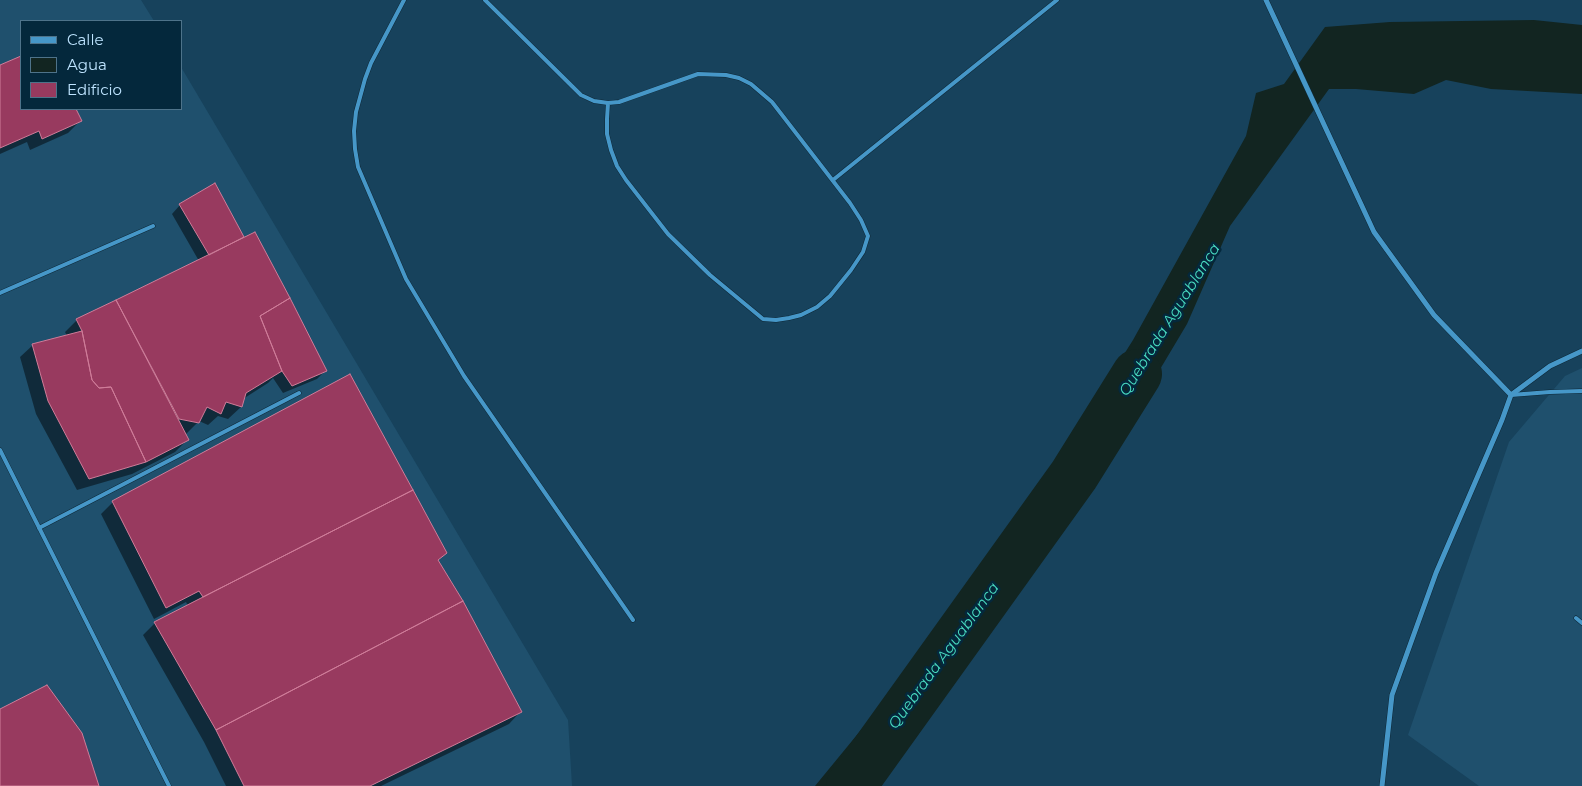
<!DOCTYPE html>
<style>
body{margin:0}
#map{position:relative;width:1582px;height:786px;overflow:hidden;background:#17425c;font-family:Montserrat,sans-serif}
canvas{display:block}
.legend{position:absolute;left:20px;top:20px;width:162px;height:90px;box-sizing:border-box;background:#04283c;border:1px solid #4e738a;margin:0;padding:6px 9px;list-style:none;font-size:15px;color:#bee4ff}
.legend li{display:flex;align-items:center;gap:10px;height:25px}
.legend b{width:25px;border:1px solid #4e738a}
</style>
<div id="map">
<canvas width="1582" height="786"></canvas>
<ul class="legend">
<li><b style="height:6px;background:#4697c8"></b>Calle</li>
<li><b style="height:14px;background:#122521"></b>Agua</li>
<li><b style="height:14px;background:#983a5f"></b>Edificio</li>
</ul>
</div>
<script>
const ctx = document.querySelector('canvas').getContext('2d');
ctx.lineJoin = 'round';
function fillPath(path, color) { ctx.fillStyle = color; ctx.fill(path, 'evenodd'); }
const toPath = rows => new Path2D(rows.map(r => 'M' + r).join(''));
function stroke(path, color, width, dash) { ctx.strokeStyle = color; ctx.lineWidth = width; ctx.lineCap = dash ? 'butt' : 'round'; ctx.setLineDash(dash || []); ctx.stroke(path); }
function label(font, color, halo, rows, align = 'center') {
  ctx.font = font + ' Montserrat,sans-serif'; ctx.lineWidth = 5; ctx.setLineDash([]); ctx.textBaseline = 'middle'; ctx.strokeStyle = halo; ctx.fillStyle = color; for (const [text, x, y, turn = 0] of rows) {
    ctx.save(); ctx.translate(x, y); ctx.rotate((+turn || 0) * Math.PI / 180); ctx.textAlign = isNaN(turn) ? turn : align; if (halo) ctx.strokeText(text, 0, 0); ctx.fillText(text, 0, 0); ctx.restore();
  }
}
const built = toPath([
 [0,0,141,0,154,21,21,21,21,109,181,109,181,67,568,720,572,786,0,786],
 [1582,368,1582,786,1479,786,1408,735,1509,442,1565,376]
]);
const water = toPath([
 [1534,20,1582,25,1582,94,1491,89,1446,80,1414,94,1356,89,1329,89,1230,226,1187,324,1156,376,1124,418,1084,442,1029,533,939,656,909,720,871,786,815,786,975,591,1133,340,1246,136,1256,93,1284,84,1325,27,1390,22]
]);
const shadow = toPath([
 [21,57,21,109,74,109,80,121,68,133,30,150,27,142,0,154,0,67],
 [180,205,242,237,239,241,325,371,317,379,283,393,273,378,268,383,243,399,241,407,228,419,218,416,208,425,199,421,185,435,187,440,175,452,132,474,77,490,36,414,20,357,33,345,67,336,65,332,77,320,199,261,172,214],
 [350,376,445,553,437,561,521,711,509,724,381,786,226,786,204,742,143,635,155,623,188,606,186,602,154,619,101,514,113,502]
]);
const river = toPath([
 [851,786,1074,475,1137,374]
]);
const building = toPath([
 [21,56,21,109,76,109,82,121,42,139,39,131,0,148,0,65,21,56],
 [215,183,244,237,209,255,179,204,215,183],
 [255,232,290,298,260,316,282,371,246,393,242,407,226,402,221,414,207,407,199,423,179,419,116,300,255,232],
 [290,298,327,371,292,386,282,371,260,316,290,298],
 [116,300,189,440,146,462,111,387,99,388,92,380,82,331,76,319,116,300],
 [82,331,92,380,99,388,111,387,146,462,89,479,48,401,32,344,82,331],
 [350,374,413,490,203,597,199,591,166,608,112,501,350,374],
 [413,490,447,553,438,560,463,601,216,730,154,622,413,490],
 [463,601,522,712,370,786,244,786,216,730,463,601],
 [47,685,82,733,99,786,0,786,0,709,47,685]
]);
const lane = toPath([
 [404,0,371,63,365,79,356,112,354,131,355,149,358,167,406,279,464,376,633,620],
 [485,0,581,95,594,101,608,103,619,102,698,74,726,75,739,78,751,84,772,102,850,203,861,220,868,236,863,252,851,270,830,296,817,307,801,315,789,318,776,320,763,319,710,275,668,234,626,180,617,166,611,150,607,134,607,119,608,103],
 [833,180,1057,0],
 [0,293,153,226],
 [1511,395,1550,392,1582,391],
 [0,450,169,786],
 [39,528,299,393],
 [1576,618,1582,623]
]);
const street = toPath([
 [1266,0,1374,232,1434,315,1511,395],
 [1382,786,1392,695,1436,573,1502,420,1511,395,1550,366,1582,351]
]);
const waterNames = [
 ["Quebrada Aguablanca",1170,320,-58],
 ["Quebrada Aguablanca",944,656,-54]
];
fillPath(built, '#1f506d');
fillPath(water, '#122521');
fillPath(shadow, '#0007');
stroke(river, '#122521', 50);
fillPath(building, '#983a5f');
stroke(building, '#cf7c99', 1);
stroke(lane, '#0e2837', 5);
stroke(street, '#0e2837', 6);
stroke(lane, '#4697c8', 4);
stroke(street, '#4697c8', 5);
label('italic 15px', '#49dbc1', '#04283c', waterNames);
</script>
